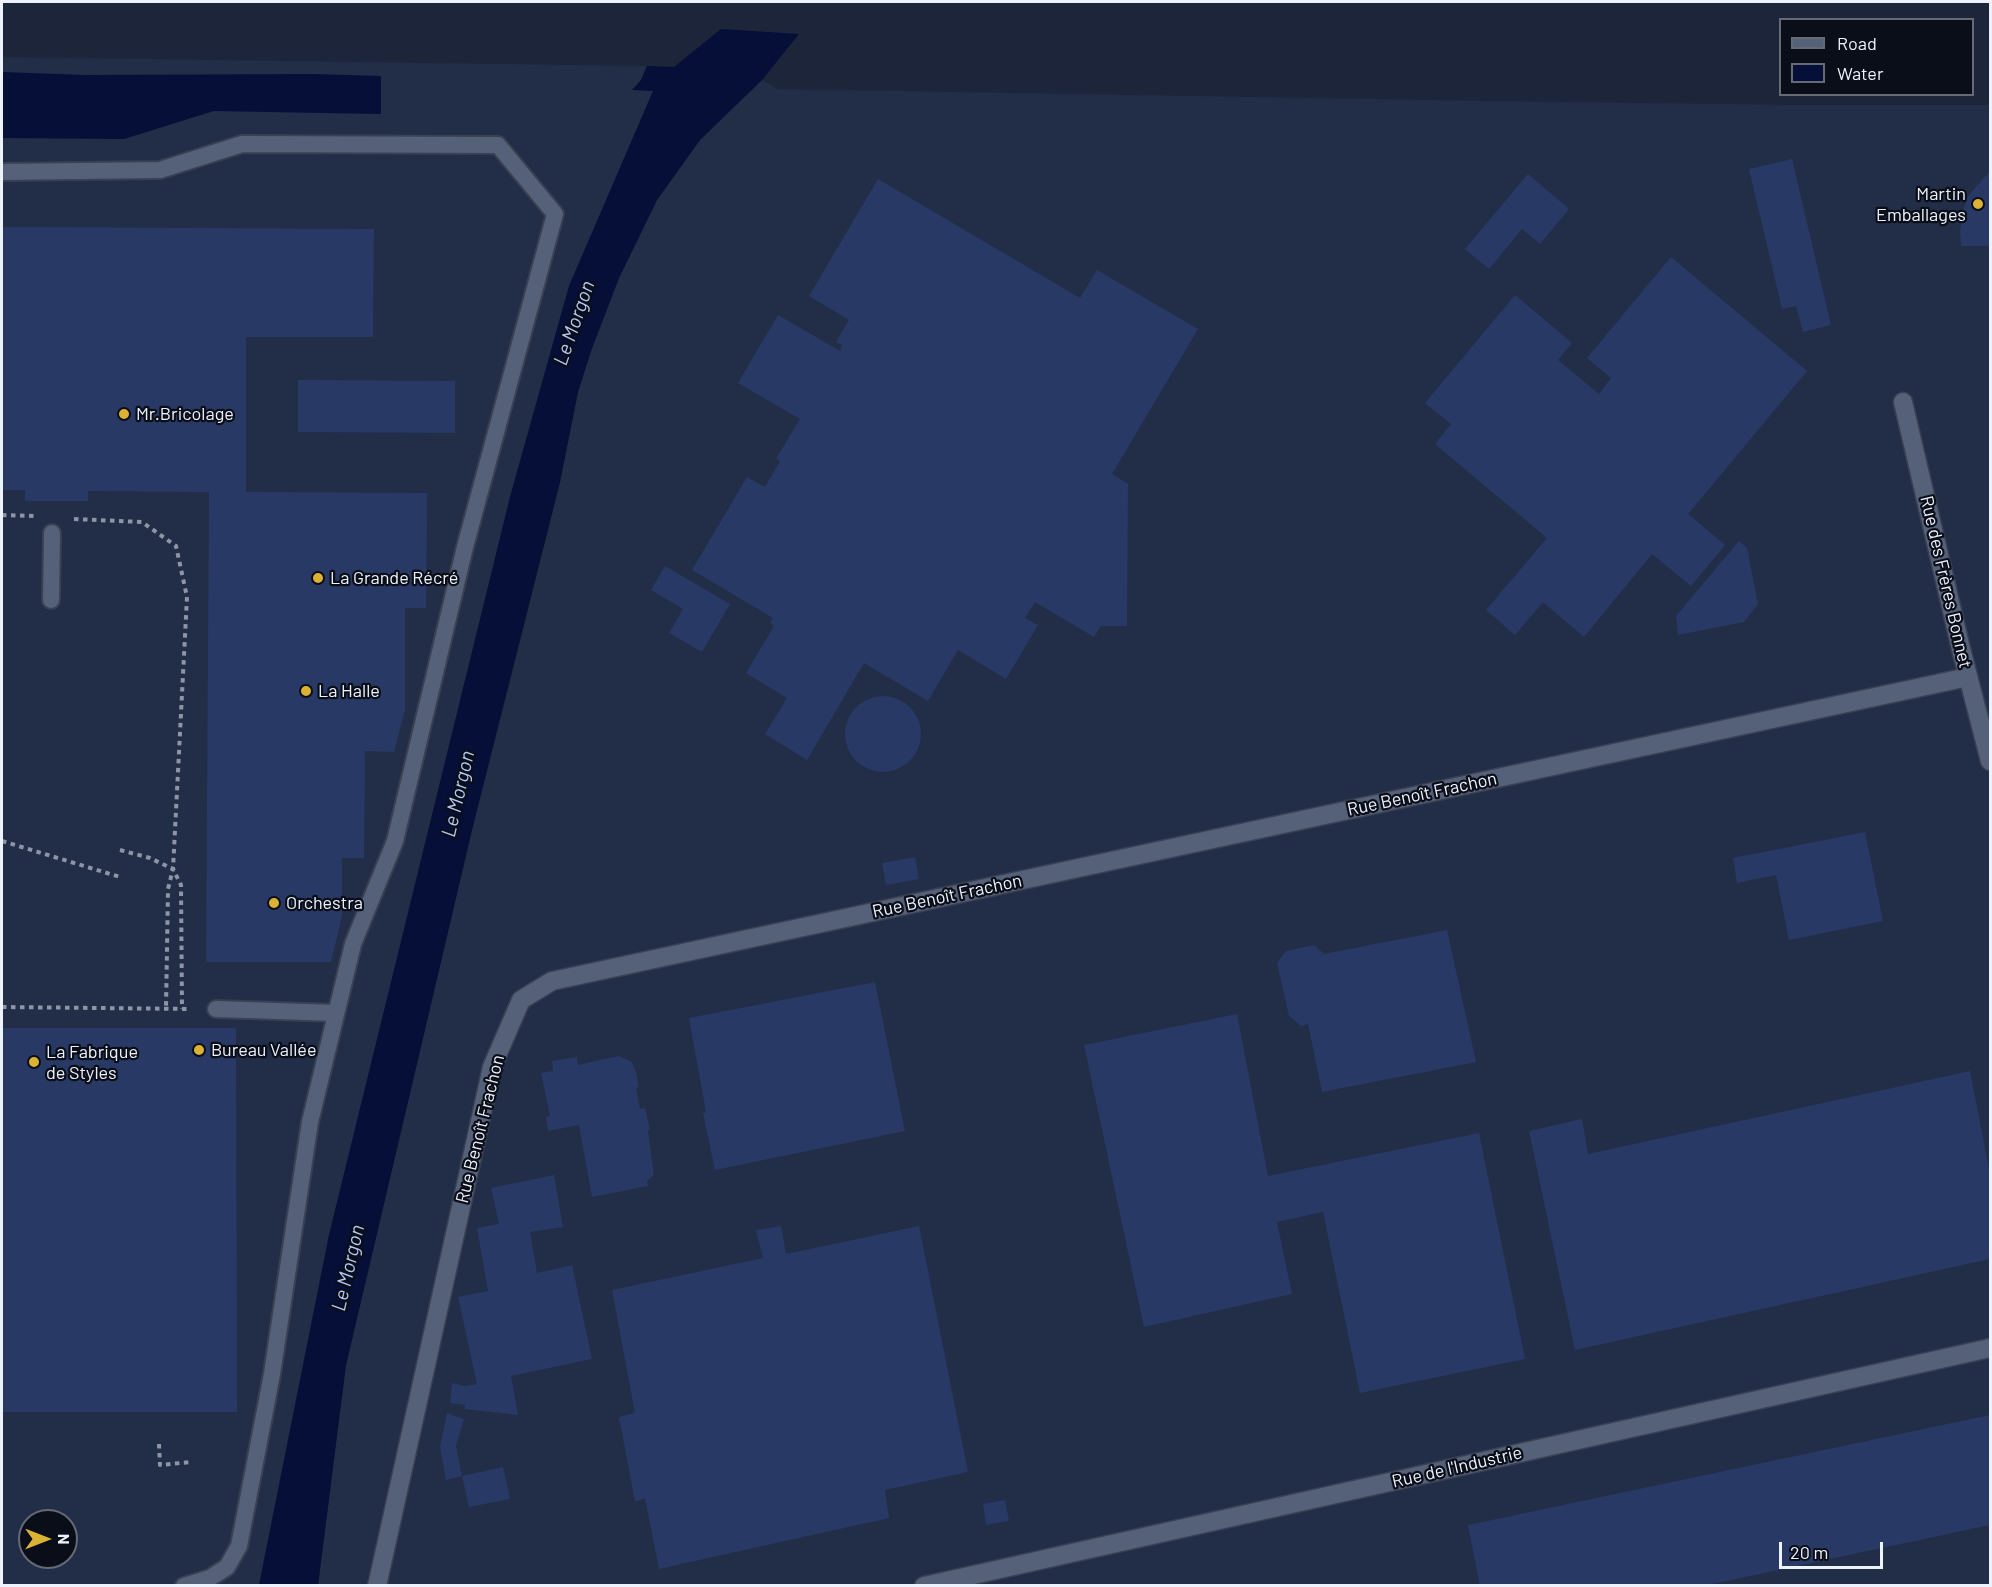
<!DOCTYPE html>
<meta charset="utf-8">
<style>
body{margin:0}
#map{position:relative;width:1992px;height:1587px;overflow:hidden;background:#1c253a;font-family:Barlow,sans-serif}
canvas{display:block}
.frame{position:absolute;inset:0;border:3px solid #edf3fe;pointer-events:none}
.legend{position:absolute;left:1779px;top:18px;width:195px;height:78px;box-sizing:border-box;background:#0a0e18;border:2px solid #656a74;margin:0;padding:8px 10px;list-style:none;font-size:18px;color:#edf3fe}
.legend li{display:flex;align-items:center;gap:12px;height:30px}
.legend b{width:30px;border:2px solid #656a74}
.north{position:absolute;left:18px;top:1509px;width:60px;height:60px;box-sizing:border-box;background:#0a0e18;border:2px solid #656a74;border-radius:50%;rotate:90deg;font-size:16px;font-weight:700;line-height:24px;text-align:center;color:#edf3fe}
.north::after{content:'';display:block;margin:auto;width:21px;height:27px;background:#dbb233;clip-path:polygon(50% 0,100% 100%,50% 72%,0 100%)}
.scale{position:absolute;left:1779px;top:1542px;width:104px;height:27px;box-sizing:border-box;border:3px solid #edf3fe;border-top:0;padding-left:8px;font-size:18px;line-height:21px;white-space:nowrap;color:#edf3fe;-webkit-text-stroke:4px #0a0e18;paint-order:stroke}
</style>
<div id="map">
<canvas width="1992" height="1587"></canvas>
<div class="frame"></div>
<ul class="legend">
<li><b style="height:8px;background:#556079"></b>Road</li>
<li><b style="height:16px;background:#050f37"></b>Water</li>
</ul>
<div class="north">N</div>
<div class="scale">20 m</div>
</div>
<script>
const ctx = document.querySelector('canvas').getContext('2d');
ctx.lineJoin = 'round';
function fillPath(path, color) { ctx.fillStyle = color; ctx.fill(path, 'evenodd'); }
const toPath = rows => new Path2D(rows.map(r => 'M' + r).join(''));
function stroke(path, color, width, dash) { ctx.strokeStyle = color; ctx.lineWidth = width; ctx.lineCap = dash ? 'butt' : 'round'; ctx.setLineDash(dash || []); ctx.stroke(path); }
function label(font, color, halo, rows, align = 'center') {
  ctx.font = font + ' Barlow,sans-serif'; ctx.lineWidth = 4.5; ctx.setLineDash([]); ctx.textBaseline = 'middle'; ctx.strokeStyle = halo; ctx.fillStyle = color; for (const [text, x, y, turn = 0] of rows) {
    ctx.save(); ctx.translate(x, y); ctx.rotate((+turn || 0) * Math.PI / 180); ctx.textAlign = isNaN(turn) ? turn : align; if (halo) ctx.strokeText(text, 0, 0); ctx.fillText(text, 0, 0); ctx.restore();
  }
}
const built = toPath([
 [2,57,647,66,641,80,632,90,654,90,569,286,510,497,329,1235,259,1585,2,1586],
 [30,1521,66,1521,66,1557,30,1557],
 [762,80,778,89,1492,101,1800,105,1990,105,1990,1585,318,1586,346,1365,472,830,560,482,578,392,591,351,619,278,657,200,700,140]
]);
const water = toPath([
 [721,29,799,34,762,80,700,140,657,200,619,278,591,351,578,392,560,482,472,830,346,1365,318,1585,259,1585,329,1235,510,497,569,286,653,91,632,90,641,80,647,66,674,67],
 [2,72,86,75,313,74,381,76,381,114,214,111,124,139,2,138]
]);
const building = toPath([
 [1792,159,1831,325,1803,332,1796,306,1782,309,1749,169],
 [1990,171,1990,246,1961,246,1960,230,1963,211,1968,196],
 [1528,174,1569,209,1540,244,1522,229,1489,269,1465,249],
 [878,179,1080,298,1097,270,1198,329,1112,474,1128,484,1127,626,1101,626,1094,637,1035,602,1025,618,1038,625,1006,679,958,650,928,701,864,663,807,760,765,734,787,698,746,673,774,626,770,623,773,618,692,570,747,477,765,487,780,461,776,459,800,419,738,383,778,315,840,351,842,345,836,342,849,320,809,296],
 [2,227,374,229,373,337,246,337,246,492,427,493,426,608,405,608,405,710,394,752,365,751,364,858,342,858,342,916,331,962,206,962,209,492,88,491,88,501,25,501,25,490,2,490],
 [1671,257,1807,371,1688,514,1725,545,1691,586,1652,554,1584,637,1543,602,1515,635,1486,610,1547,538,1435,444,1451,424,1425,403,1515,295,1572,343,1558,360,1599,394,1611,378,1587,358],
 [298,380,455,381,455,433,298,432],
 [1739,541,1747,548,1758,604,1744,622,1678,635,1676,616],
 [665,566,730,604,702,652,669,633,683,609,651,590],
 '845 734a38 38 0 1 1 76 0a38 38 0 1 1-76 0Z',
 [1865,832,1883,921,1789,940,1776,875,1737,883,1733,858],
 [915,857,919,879,886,885,882,863],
 [1447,930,1476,1062,1322,1092,1308,1024,1301,1026,1289,1016,1277,963,1286,951,1314,945,1324,954],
 [875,982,905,1131,715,1170,703,1113,706,1112,689,1018],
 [1237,1014,1268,1176,1479,1133,1525,1359,1360,1393,1323,1212,1277,1222,1292,1294,1144,1327,1084,1045],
 [2,1028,236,1028,237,1412,2,1412],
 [619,1056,632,1062,636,1072,639,1087,636,1088,640,1109,645,1108,650,1130,648,1131,654,1175,647,1181,648,1186,592,1197,579,1125,548,1131,546,1117,550,1116,541,1073,553,1071,552,1061,577,1057,578,1065],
 [1970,1071,1990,1174,1990,1259,1575,1350,1529,1131,1582,1119,1588,1154],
 [554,1175,563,1227,530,1232,537,1273,572,1265,592,1359,511,1376,518,1415,465,1409,465,1405,450,1403,452,1383,466,1386,477,1384,458,1297,488,1291,477,1228,499,1224,491,1188],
 [781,1226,786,1254,919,1226,968,1472,885,1490,889,1518,659,1569,645,1498,635,1502,619,1417,635,1413,612,1290,763,1258,756,1230],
 [447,1413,464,1419,456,1446,462,1476,446,1480,440,1447],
 [1990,1415,1990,1525,1703,1586,1480,1586,1468,1525],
 [503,1467,510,1499,469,1507,462,1476],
 [1005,1500,1009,1521,986,1525,983,1504]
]);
const path = toPath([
 [2,515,34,516],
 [74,519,142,522,176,546,187,597,173,869,168,889,166,1008],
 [2,841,120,877],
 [120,850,150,858,173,869,181,885,182,1009],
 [2,1007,191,1009],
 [159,1444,160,1465,191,1462],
 [2,1484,3,1484]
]);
const service = toPath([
 [2,172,160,170,242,144,498,145,555,214,465,547,395,841,353,944,310,1122,272,1374,239,1546,227,1567,210,1578,184,1586],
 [51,600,52,533],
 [216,1009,336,1013]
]);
const minor = toPath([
 [1903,402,1961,649,1990,761],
 [377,1586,492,1067,521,1000,552,981,1968,677],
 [924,1586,1990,1348]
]);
const markers = [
 [1978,204,6,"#dbb233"],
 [124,414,6,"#dbb233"],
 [318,578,6,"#dbb233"],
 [306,691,6,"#dbb233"],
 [274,903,6,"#dbb233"],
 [199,1050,6,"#dbb233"],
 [34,1062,6,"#dbb233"]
];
const poiNames = [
 ["Martin",1966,194,"right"],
 ["Emballages",1966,215,"right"],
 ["Mr.Bricolage",136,414],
 ["La Grande Récré",330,578],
 ["La Halle",318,691],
 ["Orchestra",286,903],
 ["Bureau Vallée",211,1050],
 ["La Fabrique",46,1052],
 ["de Styles",46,1073]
];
const streetNames = [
 ["Rue des Frères Bonnet",1946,582,77],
 ["Rue Benoît Frachon",1422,794,-12],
 ["Rue Benoît Frachon",947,896,-12],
 ["Rue Benoît Frachon",480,1129,-76],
 ["Rue de l'Industrie",1457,1467,-13]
];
const waterNames = [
 ["Le Morgon",574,323,-71],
 ["Le Morgon",458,794,-77],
 ["Le Morgon",348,1268,-77]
];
fillPath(built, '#222d48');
fillPath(water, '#050f37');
fillPath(building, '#283965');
stroke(service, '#394051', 20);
stroke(minor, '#394051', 21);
stroke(path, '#8e95a5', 4, [4.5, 4.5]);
stroke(service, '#556079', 16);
stroke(minor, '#556079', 18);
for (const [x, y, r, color] of markers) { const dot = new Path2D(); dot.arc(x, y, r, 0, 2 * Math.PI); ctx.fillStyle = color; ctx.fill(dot); stroke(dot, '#0a0e18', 2); }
label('18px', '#edf3fe', '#0a0e18', poiNames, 'left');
label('18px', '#edf3fe', '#0a0e18', streetNames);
label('italic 20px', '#b4c8f4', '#0a0e18', waterNames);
</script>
